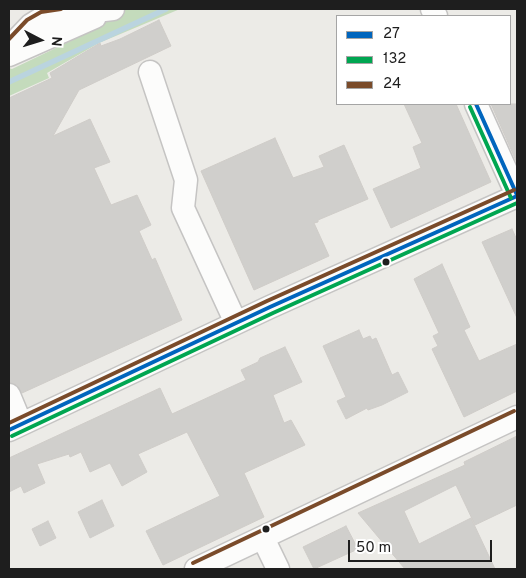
<!DOCTYPE html>
<style>
body{margin:0}
#map{position:relative;width:526px;height:578px;overflow:hidden;background:#ecebe7;font-family:Overpass,sans-serif}
canvas{display:block}
.frame{position:absolute;inset:0;border:10px solid #1e1e1e;pointer-events:none}
.legend{position:absolute;left:336px;top:15px;width:175px;height:90px;box-sizing:border-box;background:#fff;border:1px solid #a5a5a5;margin:0;padding:6px 9px;list-style:none;font-size:15px;color:#1e1e1e}
.legend li{display:flex;align-items:center;gap:10px;height:25px}
.legend b{width:25px;border:1px solid #a5a5a5}
.north{position:absolute;left:15px;top:15px;width:50px;height:50px;-webkit-text-stroke:4px #fff;paint-order:stroke;rotate:95deg;font-size:14px;font-weight:700;line-height:20px;text-align:center;color:#1e1e1e}
.north::after{content:'';display:block;margin:auto;width:18px;height:22px;background:#1e1e1e;clip-path:polygon(50% 0,100% 100%,50% 72%,0 100%)}
.scale{position:absolute;left:348px;top:540px;width:144px;height:22px;box-sizing:border-box;border:2px solid #1e1e1e;border-top:0;padding-left:6px;font-size:15px;line-height:18px;white-space:nowrap;color:#1e1e1e;-webkit-text-stroke:4px #fff;paint-order:stroke}
</style>
<div id="map">
<canvas width="526" height="578"></canvas>
<div class="frame"></div>
<ul class="legend">
<li><b style="height:6px;background:#0065bd"></b>27</li>
<li><b style="height:6px;background:#00a651"></b>132</li>
<li><b style="height:6px;background:#7a4b2a"></b>24</li>
</ul>
<div class="north">N</div>
<div class="scale">50 m</div>
</div>
<script>
const ctx = document.querySelector('canvas').getContext('2d');
ctx.lineJoin = 'round';
function fillPath(path, color) { ctx.fillStyle = color; ctx.fill(path, 'evenodd'); }
const toPath = rows => new Path2D(rows.map(r => 'M' + r).join(''));
function stroke(path, color, width, dash) { ctx.strokeStyle = color; ctx.lineWidth = width; ctx.lineCap = dash ? 'butt' : 'round'; ctx.setLineDash(dash || []); ctx.stroke(path); }
const forest = toPath([
 [117,9,180,9,99,43,47,73,49,78,9,96,9,68,12,69,104,25,112,10]
]);
const stream = toPath([
 [9,82,166,9]
]);
const building = toPath([
 [159,20,171,46,79,90,53,136,90,119,110,162,94,168,111,205,137,195,151,225,139,231,152,260,155,258,182,320,22,393,17,385,9,382,9,98,52,78,50,73,100,43,101,46,120,39,159,20],
 [404,104,456,104,491,182,391,228,373,189,421,168,413,147,422,143,404,104],
 [491,104,517,104,517,163,491,104],
 [275,138,293,178,324,167,319,156,344,145,368,199,318,220,318,222,314,223,329,256,254,290,201,171,275,138],
 [512,229,517,240,517,318,482,242,512,229],
 [442,264,470,327,464,330,479,361,517,344,517,391,464,417,432,349,438,346,433,336,439,333,414,279,442,264],
 [359,330,363,339,370,336,372,340,376,338,392,375,398,372,408,392,382,405,368,410,367,408,346,419,337,401,346,397,323,346,359,330],
 [285,347,302,382,273,395,284,423,291,420,305,445,244,473,264,517,163,565,146,531,220,496,187,432,138,454,147,472,122,486,110,463,90,472,81,452,70,457,69,454,37,464,45,483,24,493,21,486,9,492,9,458,160,388,172,414,246,380,241,370,258,362,260,358,285,347],
 [517,436,517,505,475,525,456,485,404,511,419,544,471,518,495,569,405,569,358,513,465,465,464,462,517,436],
 [102,500,114,526,90,538,78,512,102,500],
 [48,521,56,538,40,546,32,529,48,521],
 [346,526,358,549,314,569,303,547,346,526]
]);
const minor = toPath([
 [432,9,436,16],
 [9,48,31,25,44,17,113,9],
 [9,55,95,17],
 [150,72,186,180,183,208,236,323],
 [476,104,517,195],
 [9,395,21,424],
 [9,430,270,307,517,196],
 [263,538,278,569],
 [196,569,517,417]
]);
const bus1 = toPath([
 [476,104,517,195],
 [9,430,270,307,517,196]
]);
const bus2 = toPath([
 [470,107,511,198],
 [12,436,273,313,517,203]
]);
const bus3 = toPath([
 [9,39,27,20,41,12,61,9],
 [9,423,267,301,514,190],
 [193,563,514,411]
]);
const markers = [
 [386,262,4.5,"#1e1e1e"],
 [266,529,4.5,"#1e1e1e"]
];
fillPath(forest, '#c4dbbc');
stroke(stream, '#bad4df', 5.5);
fillPath(building, '#d0cfcc');
stroke(building, '#cfccc8', 1);
stroke(minor, '#c5c4c3', 25);
stroke(minor, '#fcfcfb', 22);
stroke(bus1, '#0065bd', 4);
stroke(bus2, '#00a651', 4);
stroke(bus3, '#7a4b2a', 4);
for (const [x, y, r, color] of markers) { const dot = new Path2D(); dot.arc(x, y, r, 0, 2 * Math.PI); ctx.fillStyle = color; ctx.fill(dot); stroke(dot, '#fff', 2); }
</script>
